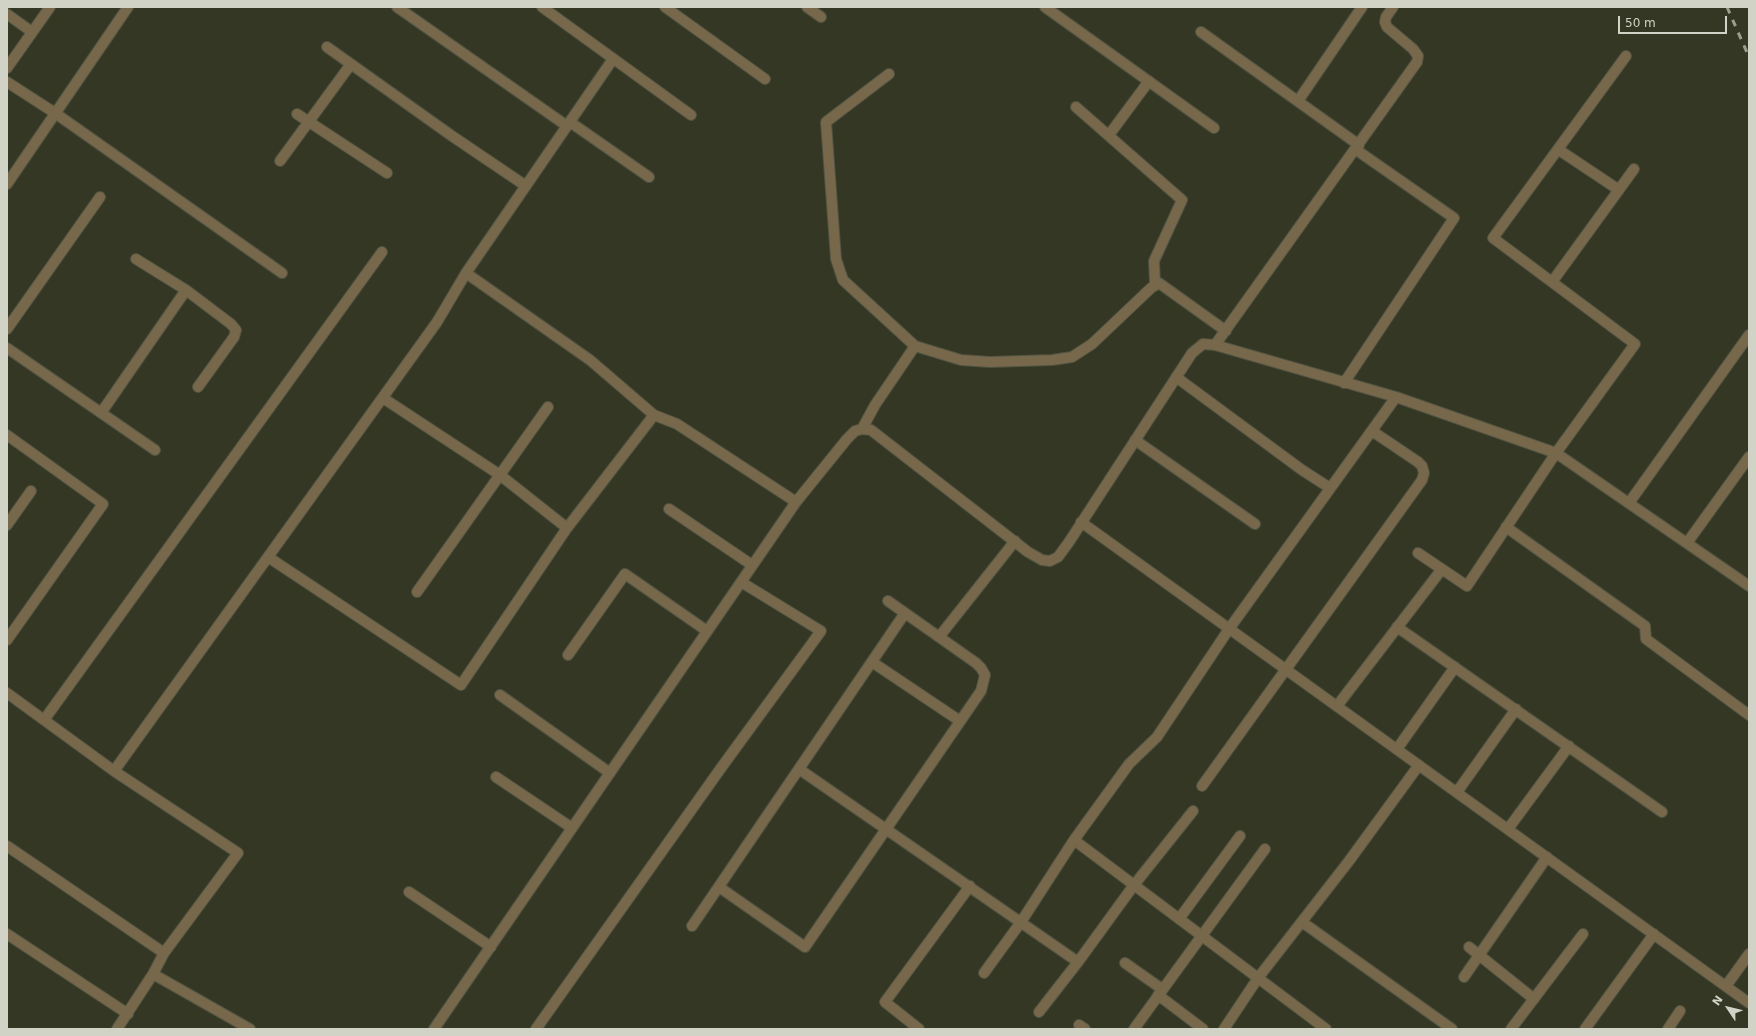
<!DOCTYPE html>
<style>
body{margin:0}
#map{position:relative;width:1756px;height:1036px;overflow:hidden;background:#343723;font-family:"DejaVu Sans",sans-serif}
canvas{display:block}
.frame{position:absolute;inset:0;border:8px solid #d1d3c7;pointer-events:none}
.north{position:absolute;left:1708px;top:988px;width:40px;height:40px;-webkit-text-stroke:3px #343723;paint-order:stroke;rotate:305deg;font-size:11px;font-weight:700;line-height:16px;text-align:center;color:#d1d3c7}
.north::after{content:'';display:block;margin:auto;width:14px;height:18px;background:#d1d3c7;clip-path:polygon(50% 0,100% 100%,50% 72%,0 100%)}
.scale{position:absolute;left:1618px;top:16px;width:109px;height:18px;box-sizing:border-box;border:2px solid #d1d3c7;border-top:0;padding-left:5px;font-size:12px;line-height:14px;white-space:nowrap;color:#d1d3c7;-webkit-text-stroke:3px #343723;paint-order:stroke}
</style>
<div id="map">
<canvas width="1756" height="1036"></canvas>
<div class="frame"></div>
<div class="north">N</div>
<div class="scale">50 m</div>
</div>
<script>
const ctx = document.querySelector('canvas').getContext('2d');
ctx.lineJoin = 'round';
const toPath = rows => new Path2D(rows.map(r => 'M' + r).join(''));
function stroke(path, color, width, dash) { ctx.strokeStyle = color; ctx.lineWidth = width; ctx.lineCap = dash ? 'butt' : 'round'; ctx.setLineDash(dash || []); ctx.stroke(path); }
const minor = toPath([
 [397,7,567,126],
 [542,7,691,115],
 [665,7,765,79],
 [807,7,821,17],
 [1045,7,1214,128],
 [7,14,32,32],
 [1201,32,1359,145],
 [327,47,452,136,526,186],
 [7,68,50,7],
 [889,74,826,122,836,259,843,280,915,346],
 [7,82,55,113,282,273],
 [1298,101,1362,7],
 [1076,107,1182,200,1154,261,1155,284],
 [297,114,387,173],
 [570,122,649,177],
 [1109,135,1149,81],
 [1559,150,1619,190],
 [280,161,351,64],
 [7,184,128,7],
 [136,259,186,290,231,324,236,330,234,337,198,387],
 [466,273,590,360,654,415,677,424,796,502],
 [1552,282,1634,169],
 [7,329,100,197],
 [1215,345,1417,62,1418,56,1413,49,1387,27,1385,22,1386,17,1393,7],
 [7,348,155,450],
 [1176,377,1302,470,1330,488],
 [1344,383,1454,218,1355,149],
 [383,398,500,475,567,528],
 [101,413,186,290],
 [862,429,875,405,915,346,961,360,990,362,1052,360,1072,357,1092,344,1151,288,1159,283,1226,331],
 [7,435,103,504,7,640],
 [1135,440,1255,524],
 [1629,503,1749,335],
 [669,509,752,565],
 [1081,522,1749,1003],
 [7,525,31,491],
 [1506,527,1645,626,1646,639,1749,715],
 [1687,543,1749,457],
 [1418,553,1467,586,1556,453,1635,344,1493,238,1626,56],
 [268,557,461,685,567,528,654,415],
 [417,592,548,407],
 [1397,627,1662,812],
 [939,637,1015,541],
 [568,655,625,574,707,631],
 [872,662,960,721],
 [7,693,114,771,238,853,164,953,153,974,250,1029],
 [500,695,610,773],
 [1337,706,1442,569],
 [44,720,382,252],
 [1397,749,1455,667],
 [799,769,1078,962],
 [114,771,437,322,466,273,613,59],
 [496,777,572,828],
 [1202,786,1422,480,1424,473,1422,466,1418,462,1372,431],
 [1457,792,1516,709],
 [1508,829,1569,746],
 [1074,840,1326,1029],
 [7,846,164,953],
 [719,887,805,947,981,691,985,675,981,668,976,663,888,601],
 [409,892,491,947],
 [1179,919,1240,836],
 [1302,922,1452,1029],
 [692,926,905,613],
 [7,934,128,1014],
 [1469,947,1534,999],
 [1125,963,1162,989],
 [984,973,1021,922,1074,840,1129,764,1157,737,1229,629,1396,397],
 [1464,977,1547,857],
 [1726,986,1749,954],
 [1158,995,1203,1029],
 [1039,1012,1078,962,1134,885,1193,811],
 [1079,1025,1085,1029],
 [117,1029,153,974],
 [434,1029,796,502,847,439,855,431,862,429,871,430,1028,552,1042,560,1050,561,1058,557,1069,542,1192,353,1203,344,1215,345,1396,397,1556,453,1749,586],
 [536,1029,721,768,821,631,741,582],
 [919,1029,885,1002,970,886],
 [1134,1029,1265,849],
 [1224,1029,1258,978,1349,861,1419,765],
 [1511,1029,1583,934],
 [1585,1029,1654,934],
 [1668,1029,1680,1011]
]);
const rail = toPath([
 [1727,7,1749,57]
]);
stroke(minor, '#505341', 12);
stroke(minor, '#77684c', 10);
stroke(rail, '#9b9e8f', 3, [7, 7]);
</script>
